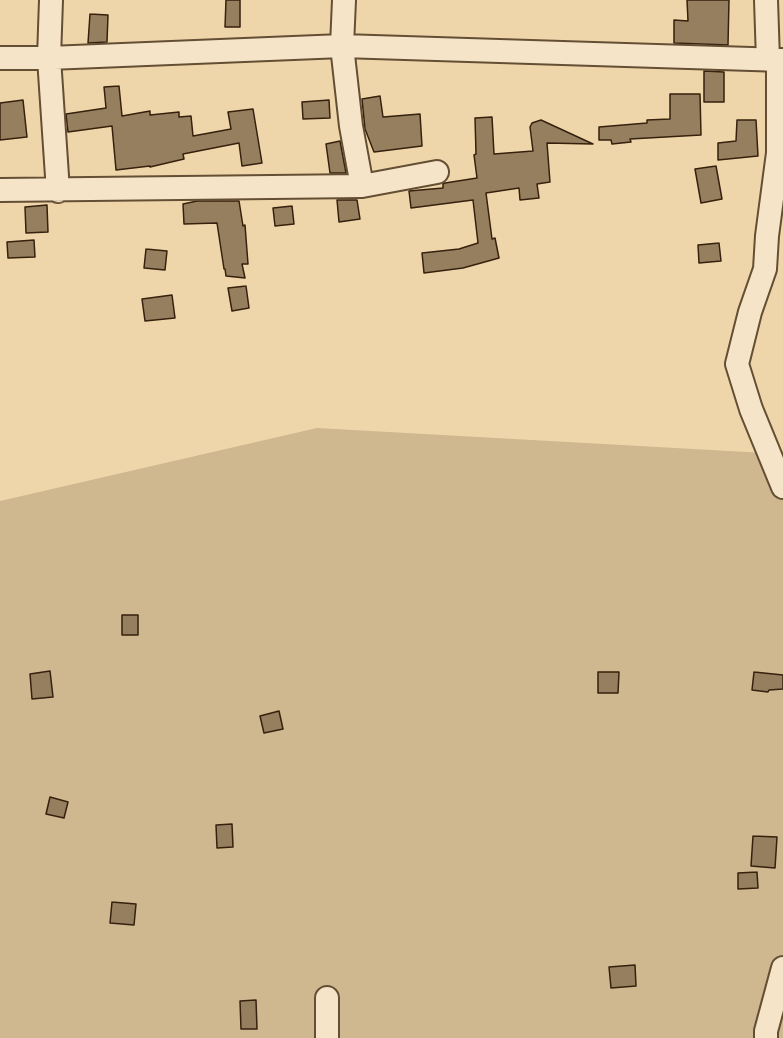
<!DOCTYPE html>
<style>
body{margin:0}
canvas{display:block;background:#efd6aa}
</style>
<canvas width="783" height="1038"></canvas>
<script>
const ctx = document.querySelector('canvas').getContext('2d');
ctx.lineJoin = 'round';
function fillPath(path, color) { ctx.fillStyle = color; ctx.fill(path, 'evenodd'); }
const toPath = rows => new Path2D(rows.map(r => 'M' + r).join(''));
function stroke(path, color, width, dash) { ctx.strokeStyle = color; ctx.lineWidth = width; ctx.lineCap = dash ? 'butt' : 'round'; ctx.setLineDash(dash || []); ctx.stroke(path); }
const green = toPath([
 [317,428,783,454,783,1038,0,1038,0,501]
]);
const building = toPath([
 [226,0,240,0,240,27,225,27,226,0],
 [687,0,729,0,728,45,674,43,674,20,688,21,687,0],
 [90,14,108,15,107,42,88,43,90,14],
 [704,71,724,72,724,102,704,102,704,71],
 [119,86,122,116,150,111,150,115,179,112,179,117,191,116,193,136,231,129,228,112,253,109,262,163,242,166,239,143,183,154,184,159,150,167,150,166,116,170,112,126,68,132,66,114,106,108,104,87,119,86],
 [670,94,700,94,701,135,630,139,631,142,612,144,611,140,599,140,599,127,647,123,647,120,670,119,670,94],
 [380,96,383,117,420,114,422,146,374,152,365,129,362,99,380,96],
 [23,100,27,137,0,140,0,103,23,100],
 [329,100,330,118,303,119,302,102,329,100],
 [492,117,494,154,533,151,530,127,532,123,541,120,593,144,547,143,550,182,537,184,539,198,520,200,519,188,486,193,492,239,495,238,499,258,463,268,424,273,422,253,459,249,478,243,473,200,411,208,409,191,443,188,443,184,445,183,477,178,474,155,476,154,475,118,492,117],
 [737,120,756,120,758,156,718,160,718,143,736,141,737,120],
 [340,141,346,173,330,173,326,144,340,141],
 [716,166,722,199,701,203,695,169,716,166],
 [337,200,357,200,360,219,339,222,337,200],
 [197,201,239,201,243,226,245,225,248,264,242,264,245,278,226,276,225,269,224,269,217,223,184,224,183,204,197,201],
 [47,205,48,232,26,233,25,207,47,205],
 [292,206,294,224,275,226,273,208,292,206],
 [34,240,35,257,8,258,7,242,34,240],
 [719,243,721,261,699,263,698,245,719,243],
 [146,249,167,251,165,270,144,268,146,249],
 [246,286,249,308,232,311,228,288,246,286],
 [172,295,175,318,145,321,142,299,172,295],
 [122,615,138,615,138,635,122,635,122,615],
 [50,671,53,697,32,699,30,674,50,671],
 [598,672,619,672,618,693,598,693,598,672],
 [754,672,783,675,783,689,769,690,768,692,752,690,754,672],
 [279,711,283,729,264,733,260,716,279,711],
 [50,797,68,802,64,818,46,814,50,797],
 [232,824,233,847,217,848,216,825,232,824],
 [753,836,777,837,775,868,751,866,753,836],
 [757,872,758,888,738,889,738,873,757,872],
 [112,902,136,904,134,925,110,923,112,902],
 [635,965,636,986,611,988,609,967,635,965],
 [256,1000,257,1029,241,1029,240,1001,256,1000]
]);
const minor = toPath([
 [51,0,49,58,58,191],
 [344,0,342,46,351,126,362,186],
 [766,0,768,60],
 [0,58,49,58,342,46,783,60],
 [778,60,778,153,767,236,765,269,750,312,737,364,751,409,783,487],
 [0,190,362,186,437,172],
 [327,1038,327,998],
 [766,1038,766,1031,783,968]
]);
fillPath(green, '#cfb78f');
fillPath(building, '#967f5f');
stroke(building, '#35210d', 1.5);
stroke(minor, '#644e34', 26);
stroke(minor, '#f5e4c8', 22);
</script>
